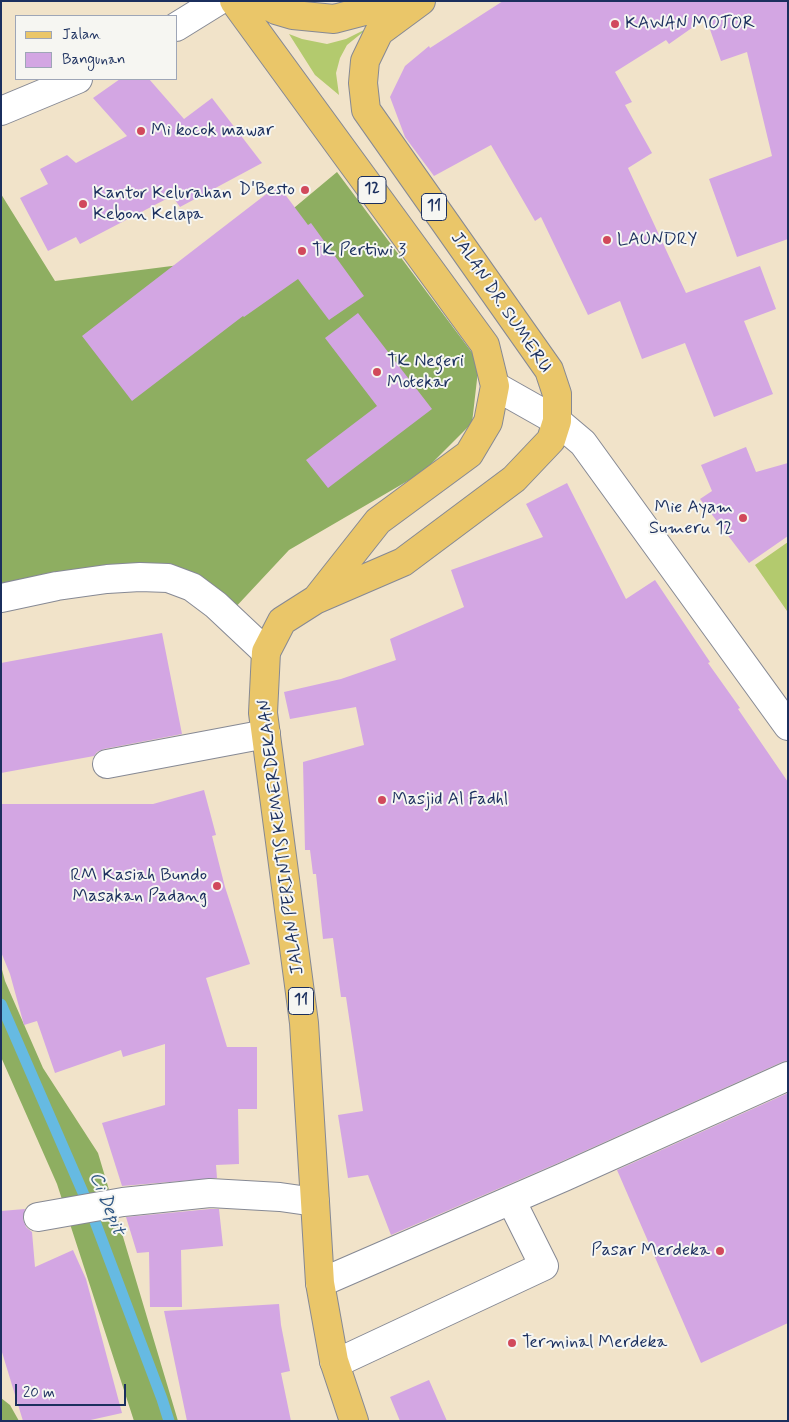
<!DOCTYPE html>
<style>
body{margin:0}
#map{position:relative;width:789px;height:1422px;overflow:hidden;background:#f1e3c9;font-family:Mynerve,sans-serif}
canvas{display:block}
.frame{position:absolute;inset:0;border:2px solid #1b2f5e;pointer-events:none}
.legend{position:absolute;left:15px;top:15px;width:162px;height:65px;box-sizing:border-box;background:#f6f6f2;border:1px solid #9ea6b7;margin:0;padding:6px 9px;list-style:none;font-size:15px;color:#1b2f5e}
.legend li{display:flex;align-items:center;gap:10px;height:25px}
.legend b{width:25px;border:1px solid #9ea6b7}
.scale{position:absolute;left:15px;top:1384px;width:111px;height:22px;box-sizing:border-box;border:2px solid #1b2f5e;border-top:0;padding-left:6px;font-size:15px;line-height:18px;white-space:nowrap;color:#1b2f5e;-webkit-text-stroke:4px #f6f6f2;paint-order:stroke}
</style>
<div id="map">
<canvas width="789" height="1422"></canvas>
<div class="frame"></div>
<ul class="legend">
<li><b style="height:6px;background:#eac669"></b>Jalan</li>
<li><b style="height:14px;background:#d3a6e3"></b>Bangunan</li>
</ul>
<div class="scale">20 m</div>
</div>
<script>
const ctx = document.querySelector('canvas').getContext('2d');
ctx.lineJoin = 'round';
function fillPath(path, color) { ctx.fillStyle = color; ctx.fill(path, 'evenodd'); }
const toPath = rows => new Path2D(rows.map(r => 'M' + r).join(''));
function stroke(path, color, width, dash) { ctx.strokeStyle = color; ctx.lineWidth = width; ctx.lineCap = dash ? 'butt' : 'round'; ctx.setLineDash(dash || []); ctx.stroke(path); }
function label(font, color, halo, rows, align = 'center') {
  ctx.font = font + ' Mynerve,sans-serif'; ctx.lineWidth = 4; ctx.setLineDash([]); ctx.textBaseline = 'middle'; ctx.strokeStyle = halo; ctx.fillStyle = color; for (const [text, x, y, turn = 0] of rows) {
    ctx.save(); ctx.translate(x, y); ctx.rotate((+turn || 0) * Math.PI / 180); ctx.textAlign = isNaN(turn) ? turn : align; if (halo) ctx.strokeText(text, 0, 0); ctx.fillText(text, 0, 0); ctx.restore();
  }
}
const green = toPath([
 [368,28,347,45,340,58,336,73,339,95,315,75,289,34,302,39,327,44,346,39],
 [788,542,788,610,787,611,755,565]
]);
const forest = toPath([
 [337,172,479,362,472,423,423,472,289,550,232,611,160,582,1,603,1,194,55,281,234,258],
 [1,966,5,981,43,1068,98,1153,178,1421,134,1421,57,1184,1,1057],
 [1,1398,10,1405,19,1421,1,1421]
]);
const stream = toPath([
 [1,1004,91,1211,162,1399,169,1421]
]);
const building = toPath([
 [503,1,788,1,788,239,737,257,709,179,772,156,747,52,721,61,706,18,669,44,666,40,615,72,632,102,625,105,652,153,628,168,686,293,760,266,776,309,744,321,773,394,714,417,685,343,642,359,620,301,588,315,541,217,535,221,491,145,434,176,405,137,390,97,405,66,429,46,430,48],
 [120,79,149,79,184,119,212,98,262,163,180,207,172,196,80,244,76,237,48,251,20,198,48,184,40,169,67,155,76,163,127,136,93,98],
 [278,185,308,225,311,223,364,296,329,320,298,279,244,317,243,316,132,401,82,336],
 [358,313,432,409,328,488,306,460,377,406,325,338],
 [746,447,756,472,788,463,788,536,749,563,700,499,712,491,701,465],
 [567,483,626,599,655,580,710,662,708,663,740,708,738,709,788,782,788,1061,782,1062,558,1163,391,1235,368,1175,348,1178,338,1115,363,1111,346,997,341,997,333,938,323,939,316,874,313,874,310,850,305,850,303,762,364,745,356,707,290,719,284,692,341,679,396,660,390,639,464,607,451,570,543,537,526,504],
 [162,633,182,734,104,749,97,752,94,756,1,773,1,663],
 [204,790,216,835,212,836,225,887,250,964,206,978,227,1047,257,1047,257,1109,238,1109,239,1164,216,1165,217,1178,122,1186,102,1123,165,1105,165,1044,123,1057,121,1050,55,1073,37,1021,24,1025,10,974,1,952,1,804,153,804],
 [788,1093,788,1323,701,1363,617,1170],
 [25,1209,23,1219,26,1227,32,1232,35,1267,73,1250,86,1279,122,1413,86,1421,23,1421,1,1349,1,1211],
 [210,1209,219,1209,223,1246,181,1250,182,1307,150,1307,149,1252,137,1253,126,1217],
 [279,1304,281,1325,290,1371,281,1373,291,1421,187,1421,164,1311],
 [429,1380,447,1421,400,1421,390,1397]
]);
const minor = toPath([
 [176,27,218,1],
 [1,111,78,79],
 [495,386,557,421,583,443,788,726],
 [1,598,57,586,107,579,140,577,168,578,192,587,216,605,266,652],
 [107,764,266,734],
 [38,1217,123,1202,210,1193,280,1197,315,1202],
 [320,1283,564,1177,788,1076],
 [334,1361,345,1359,544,1266,511,1200]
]);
const major = toPath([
 [234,1,485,345,495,386,488,422,469,454,378,521,318,597],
 [260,1,276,10,293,15,334,19,403,1],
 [354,1421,334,1361,320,1283,304,1023,263,713,266,652,282,621,315,600,403,562,514,479,551,440,557,421,557,394,549,370,366,110,363,83,365,61,379,32,421,1]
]);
const markers = [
 [615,24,5,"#d1495b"],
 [141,131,5,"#d1495b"],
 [305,190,5,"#d1495b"],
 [83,204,5,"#d1495b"],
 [607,240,5,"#d1495b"],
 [302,251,5,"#d1495b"],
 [377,372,5,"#d1495b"],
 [743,518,5,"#d1495b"],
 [382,800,5,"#d1495b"],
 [217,886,5,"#d1495b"],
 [720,1251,5,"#d1495b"],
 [512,1343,5,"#d1495b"]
];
const shields = [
 [372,190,28],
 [434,207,25],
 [301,1001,25]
];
const shieldNames = [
 ["12",372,190],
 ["11",434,207],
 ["11",301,1001]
];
const poiNames = [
 ["KAWAN MOTOR",625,24],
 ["Mi kocok mawar",151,131],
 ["D'Besto",295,190,"right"],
 ["Kantor Kelurahan",93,194],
 ["Kebon Kelapa",93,215],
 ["LAUNDRY",617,240],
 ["TK Pertiwi 3",312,251],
 ["TK Negeri",387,362],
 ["Motekar",387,383],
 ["Mie Ayam",733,508,"right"],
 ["Sumeru 12",733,529,"right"],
 ["Masjid Al Fadhl",392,800],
 ["RM Kasiah Bundo",207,876,"right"],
 ["Masakan Padang",207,897,"right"],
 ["Pasar Merdeka",710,1251,"right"],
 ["Terminal Merdeka",522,1343]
];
const streetNames = [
 ["JALAN DR. SUMERU",500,303,56],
 ["JALAN PERINTIS KEMERDEKAAN",282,837,-97]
];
const waterNames = [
 ["Ci Depit",106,1204,68]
];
fillPath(green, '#b3ca6e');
fillPath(forest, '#8eae61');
stroke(stream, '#66bae2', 11);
fillPath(building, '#d3a6e3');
stroke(minor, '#868994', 30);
stroke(major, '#868994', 30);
stroke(minor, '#fff', 28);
stroke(major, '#eac669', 28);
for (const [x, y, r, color] of markers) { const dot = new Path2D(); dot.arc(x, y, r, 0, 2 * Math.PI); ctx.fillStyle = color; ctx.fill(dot); stroke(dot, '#f6f6f2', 2); }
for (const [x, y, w] of shields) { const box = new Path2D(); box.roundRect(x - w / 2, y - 13.5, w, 27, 4); ctx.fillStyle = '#f6f6f2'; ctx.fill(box); stroke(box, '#1b2f5e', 1); }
label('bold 16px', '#1b2f5e', null, shieldNames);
label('18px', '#1b2f5e', '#f6f6f2', poiNames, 'left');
label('18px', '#1b2f5e', '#f6f6f2', streetNames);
label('italic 19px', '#325986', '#f6f6f2', waterNames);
</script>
